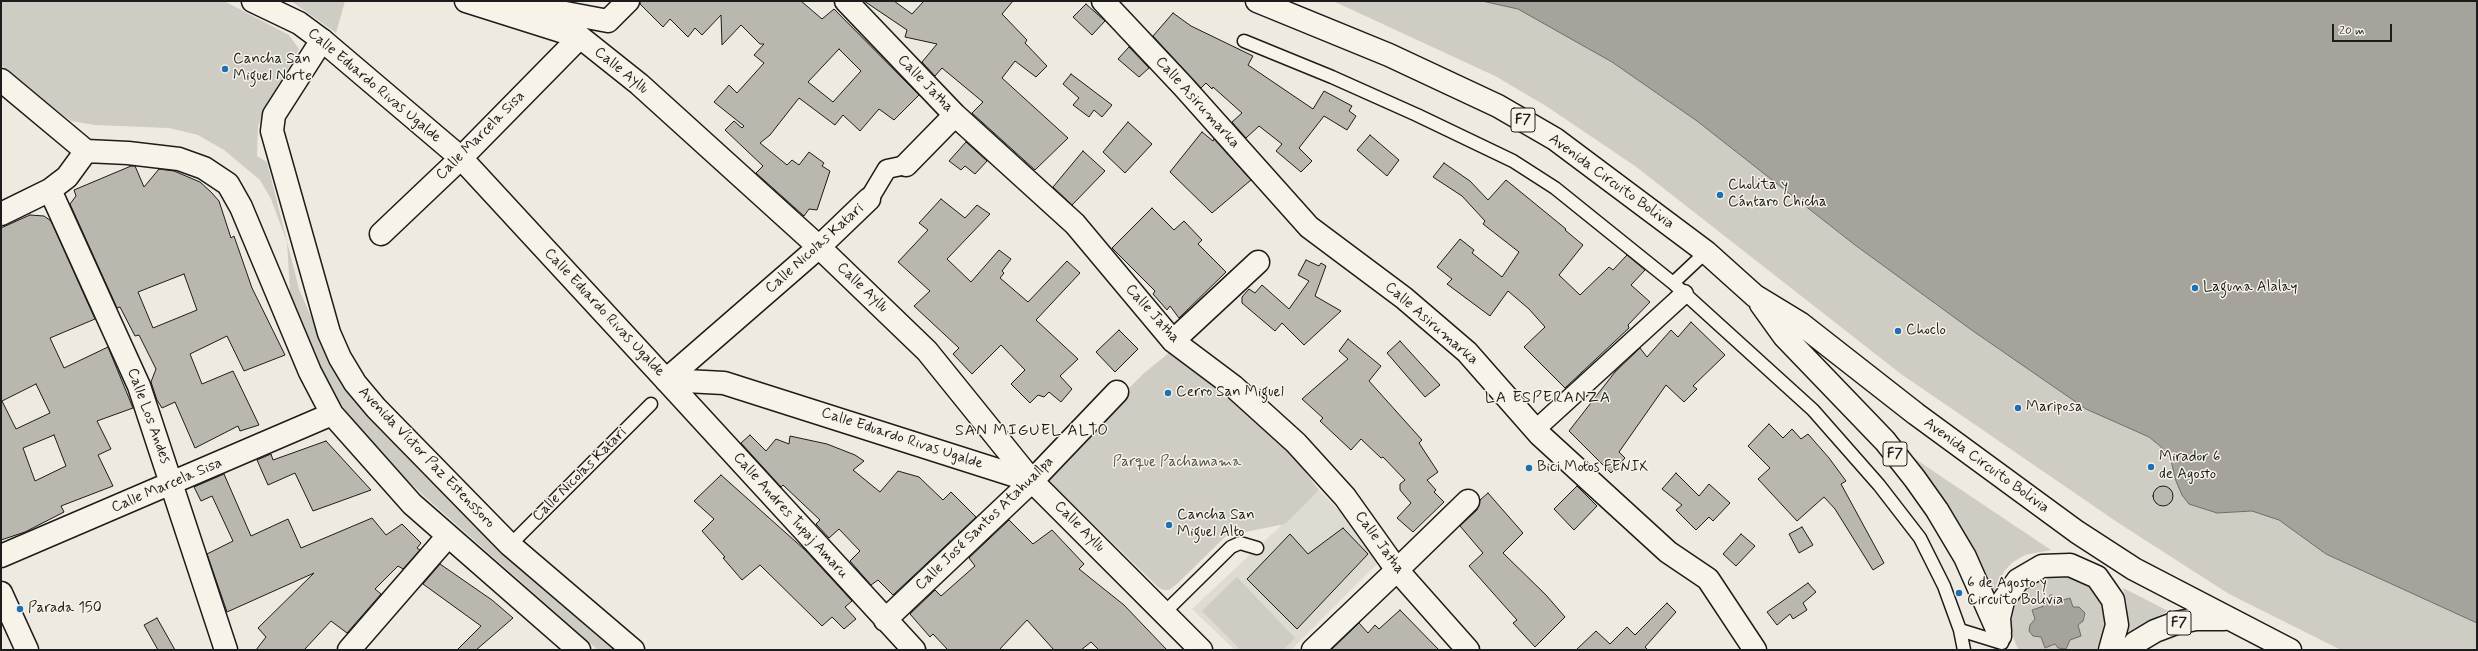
<!DOCTYPE html>
<meta charset="utf-8">
<style>
body{margin:0}
#map{position:relative;width:2478px;height:651px;overflow:hidden;background:#eeeae0;font-family:Mynerve,sans-serif}
canvas{display:block}
.frame{position:absolute;inset:0;border:2px solid #1c1c1c;pointer-events:none}
.scale{position:absolute;left:2332px;top:24px;width:60px;height:18px;box-sizing:border-box;border:2px solid #1c1c1c;border-top:0;padding-left:5px;font-size:12px;line-height:14px;white-space:nowrap;color:#1c1c1c;-webkit-text-stroke:3px #f7f3e8;paint-order:stroke}
</style>
<div id="map">
<canvas width="2478" height="651"></canvas>
<div class="frame"></div>
<div class="scale">20 m</div>
</div>
<script>
const ctx = document.querySelector('canvas').getContext('2d');
ctx.lineJoin = 'round';
function fillPath(path, color) { ctx.fillStyle = color; ctx.fill(path, 'evenodd'); }
const toPath = rows => new Path2D(rows.map(r => 'M' + r).join(''));
function stroke(path, color, width, dash) { ctx.strokeStyle = color; ctx.lineWidth = width; ctx.lineCap = dash ? 'butt' : 'round'; ctx.setLineDash(dash || []); ctx.stroke(path); }
function label(font, color, halo, rows, align = 'center') {
  ctx.font = font + ' Mynerve,sans-serif'; ctx.lineWidth = 3; ctx.setLineDash([]); ctx.textBaseline = 'middle'; ctx.strokeStyle = halo; ctx.fillStyle = color; for (const [text, x, y, turn = 0] of rows) {
    ctx.save(); ctx.translate(x, y); ctx.rotate((+turn || 0) * Math.PI / 180); ctx.textAlign = isNaN(turn) ? turn : align; if (halo) ctx.strokeText(text, 0, 0); ctx.fillText(text, 0, 0); ctx.restore();
  }
}
const built = toPath([
 [1319,490,1384,557,1291,650,1235,650,1192,609]
]);
const green = toPath([
 [1,1,224,1,289,35,299,49,263,113,258,126,257,156,267,162,299,289,327,354,360,406,384,434,447,495,624,650,598,650,424,496,382,456,351,419,322,375,291,308,287,242,271,199,260,180,224,150,198,135,169,128,95,125,71,121,52,107,1,65],
 [291,1,345,1,336,33],
 [1333,1,1482,1,1518,9,1571,37,1612,62,1697,121,1855,245,1973,331,2086,409,2149,437,2160,446,2171,460,2176,481,2217,513,2252,511,2279,520,2326,554,2477,623,2477,650,2341,650,2229,594,2120,524,1901,374,1635,166,1546,106,1495,76],
 [1170,352,1180,354,1287,448,1319,490,1285,524,1226,536,1178,583,1169,590,1164,590,1159,588,1043,475,1143,374],
 [1914,458,1936,473,2051,550,2025,555,2013,562,2005,570,1994,591,1973,547],
 [2057,575,2079,580,2089,587,2102,606,2105,628,2096,650,2019,650,2016,645,2010,627,2016,600,2030,584,2047,577],
 [1237,577,1295,638,1283,650,1241,650,1202,611],
 [2123,588,2139,596,2168,611,2127,633,2127,604]
]);
const water = toPath([
 [1482,1,2477,1,2477,623,2326,554,2279,520,2252,511,2217,513,2189,504,2182,495,2176,481,2171,460,2160,446,2149,437,2086,409,1973,331,1855,245,1697,121,1612,62,1518,9,1482,1],
 [2051,595,2056,596,2060,601,2070,598,2073,607,2079,607,2085,613,2083,621,2078,625,2081,636,2070,640,2066,649,2058,648,2055,644,2045,648,2041,637,2033,636,2029,631,2030,625,2035,619,2032,610,2044,606,2044,600,2051,595]
]);
const building = toPath([
 [640,1,801,1,822,19,834,9,919,95,894,120,879,109,860,131,843,115,835,125,799,98,770,135,760,143,787,165,792,160,799,165,809,152,824,163,822,166,830,171,817,210,809,209,804,216,756,173,763,166,725,130,734,121,742,128,744,126,714,102,729,85,737,93,764,63,754,55,764,44,760,44,741,25,722,45,721,15,702,35,695,28,688,37,670,19,663,27,640,4,640,1],
 [839,49,861,71,833,102,808,82,839,49],
 [864,1,894,1,912,14,924,1,1013,1,1002,14,1027,40,1025,43,1047,66,1036,77,1015,61,1002,78,1068,138,1035,170,972,113,983,102,942,68,935,76,922,62,937,44,905,37,907,30,864,1],
 [1086,4,1105,21,1092,35,1073,17,1086,4],
 [1173,13,1191,26,1253,56,1248,65,1313,109,1324,91,1352,106,1349,111,1356,116,1347,130,1324,116,1299,148,1312,161,1301,172,1276,151,1282,144,1259,126,1246,138,1232,122,1242,113,1213,87,1212,89,1206,83,1201,88,1153,36,1173,13],
 [1129,47,1149,68,1139,77,1118,59,1129,47],
 [1071,74,1112,105,1102,117,1094,110,1089,117,1073,105,1079,98,1063,84,1071,74],
 [1128,122,1152,144,1125,173,1103,152,1128,122],
 [1202,132,1213,141,1214,139,1251,180,1212,213,1170,172,1202,132],
 [1370,135,1399,160,1387,176,1357,150,1370,135],
 [966,142,987,161,975,174,965,166,961,170,949,161,966,142],
 [1083,151,1105,171,1072,205,1053,187,1083,151],
 [1444,163,1470,181,1488,200,1506,180,1566,229,1565,230,1583,245,1559,275,1580,295,1609,267,1613,270,1627,255,1645,270,1631,285,1650,302,1628,325,1629,328,1565,388,1524,347,1545,327,1529,309,1508,291,1490,316,1447,284,1452,279,1437,267,1460,239,1474,250,1472,253,1502,277,1519,252,1483,224,1485,221,1462,196,1433,177,1444,163],
 [131,166,135,166,144,187,159,169,174,171,200,182,211,192,219,201,231,238,234,236,252,288,285,355,244,371,227,336,190,354,202,384,233,371,259,425,240,431,238,426,195,448,175,402,162,408,157,400,151,382,156,369,139,335,135,336,120,307,117,308,70,204,76,196,74,190,131,166],
 [184,274,197,310,153,328,138,292,184,274],
 [941,199,965,218,977,205,990,214,947,259,971,282,999,250,1011,259,1002,271,1004,273,1000,278,1028,302,1067,261,1080,273,1036,320,1078,359,1060,376,1072,389,1061,402,1049,392,1044,397,1038,395,1030,403,1011,384,1025,370,1001,345,972,374,953,354,959,348,914,306,930,291,898,262,928,230,919,223,941,199],
 [1152,208,1174,230,1184,221,1202,240,1198,244,1226,272,1179,318,1170,306,1167,310,1153,294,1155,291,1112,248,1152,208],
 [30,215,44,216,51,221,95,319,50,338,64,368,108,347,133,408,97,421,111,449,98,455,113,486,61,506,64,512,25,532,1,540,1,228,30,215],
 [36,384,50,413,16,429,2,401,36,384],
 [54,435,66,466,35,481,23,448,54,435],
 [1306,260,1319,266,1321,263,1326,266,1315,296,1341,311,1304,345,1282,323,1275,331,1242,303,1242,297,1249,289,1255,293,1262,285,1289,309,1309,281,1298,275,1306,260],
 [1691,322,1725,355,1693,386,1697,389,1684,402,1666,385,1619,452,1625,458,1611,473,1569,431,1615,372,1640,348,1647,357,1671,330,1678,337,1691,322],
 [1119,330,1138,349,1115,372,1096,352,1119,330],
 [1348,339,1381,366,1369,381,1422,440,1419,443,1438,472,1427,480,1436,490,1434,492,1444,502,1413,532,1397,518,1411,503,1400,490,1400,484,1405,480,1383,457,1381,458,1361,439,1351,450,1320,421,1323,418,1302,399,1348,359,1339,351,1348,339],
 [1400,341,1440,385,1425,397,1387,353,1400,341],
 [1769,424,1783,438,1792,429,1801,439,1808,434,1829,458,1846,481,1841,484,1884,563,1873,570,1835,509,1824,497,1797,521,1758,479,1770,468,1748,446,1769,424],
 [750,435,766,451,776,439,789,444,790,436,827,444,855,455,864,461,853,470,880,492,898,471,919,477,943,500,951,492,976,517,893,595,878,580,871,585,850,561,860,551,839,529,829,538,816,524,820,520,783,485,781,487,741,443,750,435],
 [326,441,371,490,313,511,295,473,268,485,257,460,271,454,273,460,326,441],
 [1676,473,1699,496,1709,484,1730,503,1713,521,1709,517,1696,530,1676,510,1682,505,1662,489,1676,473],
 [224,474,251,536,288,519,301,548,372,518,386,535,402,524,421,543,417,548,420,550,403,569,398,566,375,589,381,594,347,633,331,621,304,650,256,650,266,637,258,628,314,573,227,612,207,554,233,541,212,496,201,501,194,487,224,474],
 [721,475,805,550,852,601,845,607,856,619,844,629,832,617,822,626,760,565,742,580,723,558,725,557,702,531,714,519,694,501,721,475],
 [1577,486,1597,506,1574,530,1554,509,1577,486],
 '2153 496a10 10 0 1 1 20 0a10 10 0 1 1-20 0Z',
 [1488,493,1523,533,1503,553,1546,595,1565,617,1535,647,1513,623,1517,620,1469,566,1483,553,1460,526,1477,510,1480,500,1488,493],
 [1009,520,1033,544,1052,530,1084,564,1079,569,1124,605,1167,650,1099,650,1091,642,1081,650,1054,650,1027,620,999,650,948,650,933,634,930,637,910,614,935,590,941,596,975,566,969,558,1009,520],
 [1802,527,1813,545,1799,553,1789,534,1802,527],
 [1343,528,1368,554,1297,629,1247,579,1290,534,1308,554,1343,528],
 [1741,534,1755,546,1736,566,1723,554,1741,534],
 [440,564,492,600,513,618,476,650,457,650,481,626,423,584,440,564],
 [1808,583,1816,592,1803,603,1807,610,1793,619,1790,614,1777,625,1767,612,1808,583],
 [1667,603,1676,612,1645,647,1648,650,1576,650,1596,631,1610,644,1627,627,1635,635,1667,603],
 [1400,610,1439,650,1331,650,1359,623,1368,633,1375,625,1379,629,1400,610],
 [157,618,175,650,158,650,144,625,157,618]
]);
const service = toPath([
 [1244,41,1332,77,1417,115,1513,161,1555,188,1673,283,1813,410,1879,485,1920,538,1944,586,1960,630,2002,643],
 [1673,283,1706,252],
 [510,545,651,404],
 [1165,612,1231,547,1240,543,1257,548],
 [1960,630,1964,650]
]);
const pedestrian = toPath([
 [869,199,887,169,906,165],
 [1535,430,1684,294]
]);
const minor = toPath([
 [466,1,580,37,639,84,819,247,927,351,1032,481],
 [846,1,955,115,1075,224,1173,341,1233,386,1296,443,1345,497,1397,570,1468,501],
 [515,8,544,9,608,21,628,1],
 [322,40,274,115,272,131,329,333,340,358,355,383,376,408,510,545,633,650],
 [1,80,86,151],
 [86,151,128,153,179,159,204,168,228,184,241,207,310,372,332,414,412,504,579,650],
 [906,165,955,115],
 [50,190,139,386,226,650],
 [869,199,819,247,666,380,914,650],
 [1,214,50,190,67,177,86,151],
 [381,234,461,158,580,37],
 [1173,341,1258,262],
 [1,556,332,414],
 [885,620,1032,481,1117,392],
 [349,650,448,536]
]);
const tertiary = toPath([
 [253,1,299,23,322,40,461,158,666,380,724,383,1032,481,1201,650],
 [1103,1,1183,86,1309,227,1404,298,1467,352,1540,435,1668,552,1708,579,1755,650],
 [1313,650,1397,570,1468,650]
]);
const secondary = toPath([
 [1,593,27,650]
]);
const trunk = toPath([
 [1257,1,1389,55,1498,106,1555,139,1706,252,1755,296,1801,324,1916,414,2077,532,2134,569,2290,650],
 [1761,304,1784,336,1885,441,1915,479,1937,510,1965,557,2000,636],
 [2000,632,1999,618,2003,601,2018,580,2042,566,2070,565,2097,577,2113,600,2117,625,2110,650],
 [2130,650,2135,643,2155,631,2176,623,2196,619,2224,619]
]);
const markers = [
 [225,69,4,"#1f6fb2"],
 [1720,195,4,"#1f6fb2"],
 [2195,288,4,"#1f6fb2"],
 [1898,331,4,"#1f6fb2"],
 [1168,393,4,"#1f6fb2"],
 [2018,408,4,"#1f6fb2"],
 [2151,467,4,"#1f6fb2"],
 [1529,468,4,"#1f6fb2"],
 [1169,525,4,"#1f6fb2"],
 [1959,593,4,"#1f6fb2"],
 [20,609,4,"#1f6fb2"]
];
const shields = [
 [1523,120,24],
 [1895,454,24],
 [2179,623,24]
];
const shieldNames = [
 ["F7",1523,120],
 ["F7",1895,454],
 ["F7",2179,623]
];
const poiNames = [
 ["Cancha San",233,60],
 ["Miguel Norte",233,77],
 ["Cholita y",1728,186],
 ["Cántaro Chicha",1728,203],
 ["Laguna Alalay",2203,288],
 ["Choclo",1906,331],
 ["Cerro San Miguel",1176,393],
 ["Mariposa",2026,408],
 ["Mirador 6",2159,458],
 ["de Agosto",2159,475],
 ["Bici Motos FENIX",1537,468],
 ["Cancha San",1177,516],
 ["Miguel Alto",1177,533],
 ["6 de Agosto y",1967,584],
 ["Circuito Bolivia",1967,601],
 ["Parada 150",28,609]
];
const streetNames = [
 ["Calle Ayllu",621,71,39],
 ["Calle Jatha",925,84,46],
 ["Calle Eduardo Rivas Ugalde",374,86,40],
 ["Calle Asirumarka",1197,103,48],
 ["Calle Marcela Sisa",481,136,-45],
 ["Avenida Circuito Bolivia",1611,182,36],
 ["Calle Nicolas Katari",815,249,-42],
 ["Calle Ayllu",862,288,44],
 ["Calle Eduardo Rivas Ugalde",604,313,47],
 ["Calle Jatha",1152,314,48],
 ["Calle Asirumarka",1431,324,41],
 ["Calle Los Andes",148,416,70],
 ["Calle Eduardo Rivas Ugalde",902,439,18],
 ["Avenida Víctor Paz Estenssoro",426,458,46],
 ["Avenida Circuito Bolivia",1986,466,36],
 ["Calle Nicolas Katari",580,475,-45],
 ["Calle Marcela Sisa",167,486,-23],
 ["Calle Andres Tupaj Amaru",790,516,48],
 ["Calle José Santos Atahuallpa",985,524,-44],
 ["Calle Ayllu",1079,527,45],
 ["Calle Jatha",1379,543,54]
];
const parkNames = [
 ["Parque Pachamama",1177,463]
];
const neighbourhoodNames = [
 ["LA ESPERANZA",1548,399],
 ["SAN MIGUEL ALTO",1032,432]
];
fillPath(built, '#dedbd1');
fillPath(green, '#cfccc3');
fillPath(water, '#a6a39d');
stroke(water, '#6f6d69', 1);
fillPath(building, '#bab7af');
stroke(building, '#1c1c1c', 1);
stroke(service, '#1c1c1c', 15);
stroke(pedestrian, '#1c1c1c', 21);
stroke(minor, '#1c1c1c', 25);
stroke(tertiary, '#1c1c1c', 25);
stroke(secondary, '#1c1c1c', 25);
stroke(trunk, '#1c1c1c', 25);
stroke(service, '#f7f3e8', 12);
stroke(pedestrian, '#f7f3e8', 18);
stroke(minor, '#f7f3e8', 22);
stroke(tertiary, '#f7f3e8', 22);
stroke(secondary, '#f7f3e8', 22);
stroke(trunk, '#f7f3e8', 22);
for (const [x, y, r, color] of markers) { const dot = new Path2D(); dot.arc(x, y, r, 0, 2 * Math.PI); ctx.fillStyle = color; ctx.fill(dot); stroke(dot, '#f7f3e8', 1.5); }
for (const [x, y, w] of shields) { const box = new Path2D(); box.roundRect(x - w / 2, y - 12, w, 24, 3); ctx.fillStyle = '#f7f3e8'; ctx.fill(box); stroke(box, '#1c1c1c', 1); }
label('bold 14px', '#1c1c1c', null, shieldNames);
label('15px', '#1c1c1c', '#f7f3e8', poiNames, 'left');
label('15px', '#1c1c1c', '#f7f3e8', streetNames);
label('15px', '#52514e', '#f7f3e8', parkNames);
ctx.letterSpacing = '1px';
label('16px', '#1c1c1c', '#f7f3e8', neighbourhoodNames);
ctx.letterSpacing = '0px';
</script>
